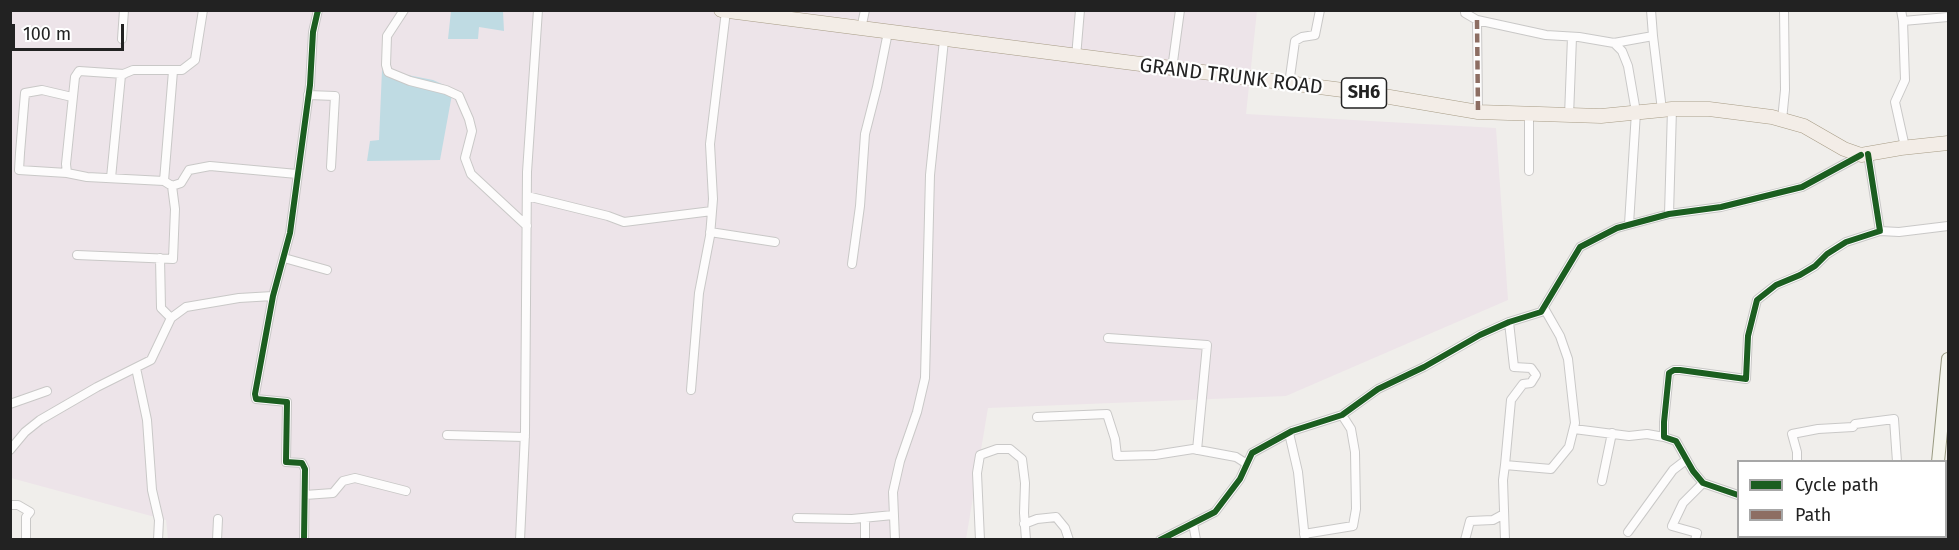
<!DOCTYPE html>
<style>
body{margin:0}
#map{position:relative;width:1959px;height:550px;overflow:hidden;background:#f0eeeb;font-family:"Fira Sans",sans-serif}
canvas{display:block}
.frame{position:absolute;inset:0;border:12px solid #222;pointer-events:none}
.legend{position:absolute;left:1737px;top:460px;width:210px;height:78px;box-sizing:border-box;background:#fff;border:2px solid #a7a7a7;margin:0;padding:8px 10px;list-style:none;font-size:18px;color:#222}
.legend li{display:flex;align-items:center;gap:12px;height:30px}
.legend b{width:30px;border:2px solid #a7a7a7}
.scale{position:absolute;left:12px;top:24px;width:112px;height:27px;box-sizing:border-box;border:3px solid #222;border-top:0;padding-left:8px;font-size:18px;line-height:21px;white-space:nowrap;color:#222;-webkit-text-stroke:4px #fff;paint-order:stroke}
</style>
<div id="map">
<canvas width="1959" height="550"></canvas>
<div class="frame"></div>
<ul class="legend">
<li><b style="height:8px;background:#1b5e20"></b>Cycle path</li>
<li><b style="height:8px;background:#8d6e63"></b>Path</li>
</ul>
<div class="scale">100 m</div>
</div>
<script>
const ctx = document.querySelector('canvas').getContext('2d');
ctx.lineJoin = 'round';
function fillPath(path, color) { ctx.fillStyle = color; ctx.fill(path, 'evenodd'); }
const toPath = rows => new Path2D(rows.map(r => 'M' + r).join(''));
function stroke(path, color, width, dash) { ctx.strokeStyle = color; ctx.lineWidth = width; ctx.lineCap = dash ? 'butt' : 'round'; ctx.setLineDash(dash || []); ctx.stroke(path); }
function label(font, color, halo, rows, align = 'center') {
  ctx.font = font + ' "Fira Sans",sans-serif'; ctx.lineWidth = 4.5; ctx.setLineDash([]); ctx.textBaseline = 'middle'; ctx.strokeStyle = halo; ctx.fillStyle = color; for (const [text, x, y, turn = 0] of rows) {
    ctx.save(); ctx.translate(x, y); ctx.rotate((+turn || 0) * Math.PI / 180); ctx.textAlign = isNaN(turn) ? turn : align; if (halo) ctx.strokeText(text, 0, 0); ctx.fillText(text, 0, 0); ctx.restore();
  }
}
const industrial = toPath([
 [10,11,1257,11,1246,114,1496,128,1508,300,1286,396,988,408,966,539,168,539,166,520,11,478]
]);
const water = toPath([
 [451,11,503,11,504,31,479,27,478,39,448,39],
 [382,70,433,80,453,89,440,160,367,161,370,141,379,140]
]);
const street = toPath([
 [404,10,387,36,386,65,388,72,410,81,446,90,459,96,469,119,472,131,465,158,471,174,527,226],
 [1465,10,1465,13,1477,20,1546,35,1579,37,1614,43,1653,36,1662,110],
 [1651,10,1653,36],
 [1901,10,1903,21,1948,17],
 [1477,20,1478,112],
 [1903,21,1905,80,1895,102,1905,147],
 [861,29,865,10],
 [122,39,124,10],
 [1614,43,1622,51,1628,66,1636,112,1629,224],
 [1076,57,1080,10],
 [1172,69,1180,10],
 [124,74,79,71,75,77,66,164,67,173,87,177,164,181,173,71],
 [1289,84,1295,41,1302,37,1315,35,1320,10],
 [308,95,335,96,331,167],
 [1529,115,1529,171],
 [1569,116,1572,37],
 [1782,120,1785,90,1784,10],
 [67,173,19,170,20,153,25,93,42,90,72,97],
 [111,178,121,75,133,70,182,70,195,60,203,10],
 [172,186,181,183,189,170,210,166,297,174],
 [527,196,608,216,624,222,712,211],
 [1669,214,1672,109],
 [1880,231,1899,232,1948,226],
 [710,232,775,242],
 [77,255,173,259,175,209,172,186,164,181],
 [160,258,161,308,171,318],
 [284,258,327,270],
 [852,264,860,206,865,134,877,87,888,32],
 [1509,322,1514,367,1531,368,1536,375,1531,383,1523,384,1511,400,1505,465,1551,469,1569,447,1575,423,1568,359,1560,336,1544,308],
 [1108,338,1207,345,1197,450],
 [136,368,147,420,152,490,159,520,158,540],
 [691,390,699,293,710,236,713,199,710,144,726,11],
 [10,404,47,391],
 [1037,417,1107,414,1115,439,1117,456,1155,455,1193,449,1236,457,1247,464],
 [1574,429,1629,436,1647,434,1664,437],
 [1289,433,1298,472,1305,540],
 [447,435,525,437],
 [10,450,25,432,40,420,97,387,151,360,171,318,186,307,239,298,273,296],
 [1797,462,1797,452,1792,434,1818,429,1853,427,1855,424,1894,419,1897,462],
 [1602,481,1612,433],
 [305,495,333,493,343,481,355,478,406,491],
 [1738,495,1703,483,1693,471,1676,441,1664,437,1664,422,1669,373,1674,370,1680,370,1746,379,1748,336,1757,300,1776,285,1800,275,1815,266,1827,254,1846,242,1880,231,1868,154],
 [10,505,18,505,30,512,26,517,26,540],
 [797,518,852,519,893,515],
 [1193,523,1196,540],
 [1024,524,1037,519,1056,517,1065,528,1069,540],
 [1946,529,1948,528],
 [1628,532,1673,470,1686,460],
 [1304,534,1353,526,1356,509,1355,452,1351,429,1342,415],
 [217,540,218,519],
 [304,540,305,469,302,463,286,462,287,402,256,399,255,394,273,296,290,233,310,85,313,32,318,10],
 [520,540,525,433,527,172,538,10],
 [865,540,865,519],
 [895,540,893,492,900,461,917,412,925,378,930,175,944,40],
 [980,540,977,473,980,455,997,449,1010,449,1022,459,1025,483,1024,513,1026,540],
 [1160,540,1215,512,1240,479,1252,453,1292,431,1342,415,1378,389,1424,367,1480,335,1509,322,1541,312,1580,247,1617,228,1669,214,1721,207,1802,187,1861,155],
 [1465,540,1470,521,1493,520,1504,514],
 [1505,540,1503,480,1505,465],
 [1695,540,1697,533,1672,526,1683,503,1703,483]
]);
const secondary = toPath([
 [1938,462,1948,359],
 [1926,540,1927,536]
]);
const primary = toPath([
 [721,10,1366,93,1478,112,1601,116,1672,109,1709,109,1772,117,1804,126,1844,149,1861,155,1901,148,1948,143]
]);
const quiet = toPath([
 [1477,20,1478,112]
]);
const cycleway = toPath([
 [1738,495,1703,483,1693,471,1676,441,1664,437,1664,422,1669,373,1674,370,1680,370,1746,379,1748,336,1757,300,1776,285,1800,275,1815,266,1827,254,1846,242,1880,231,1868,154],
 [304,540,305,469,302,463,286,462,287,402,256,399,255,394,273,296,290,233,310,85,313,32,318,10],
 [1160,540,1215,512,1240,479,1252,453,1292,431,1342,415,1378,389,1424,367,1480,335,1509,322,1541,312,1580,247,1617,228,1669,214,1721,207,1802,187,1861,155]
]);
const shields = [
 [1364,93,45]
];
const shieldNames = [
 ["SH6",1364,93]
];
const streetNames = [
 ["GRAND TRUNK ROAD",1231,77,7]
];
fillPath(industrial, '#ede4e9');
fillPath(water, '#bfdbe3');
stroke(street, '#c9c8c7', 10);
stroke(secondary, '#999a82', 14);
stroke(primary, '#a79c86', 15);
stroke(street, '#fdfcfc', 8);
stroke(secondary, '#f4f4ed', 12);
stroke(primary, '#f3ede7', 14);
stroke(quiet, '#8d6e63', 4.5, [9, 4.5]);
stroke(cycleway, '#1b5e20', 6);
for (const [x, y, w] of shields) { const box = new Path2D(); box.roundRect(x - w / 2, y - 15, w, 30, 4.5); ctx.fillStyle = '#fff'; ctx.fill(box); stroke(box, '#222', 1.5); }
label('bold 18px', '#222', null, shieldNames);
label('20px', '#222', '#fff', streetNames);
</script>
